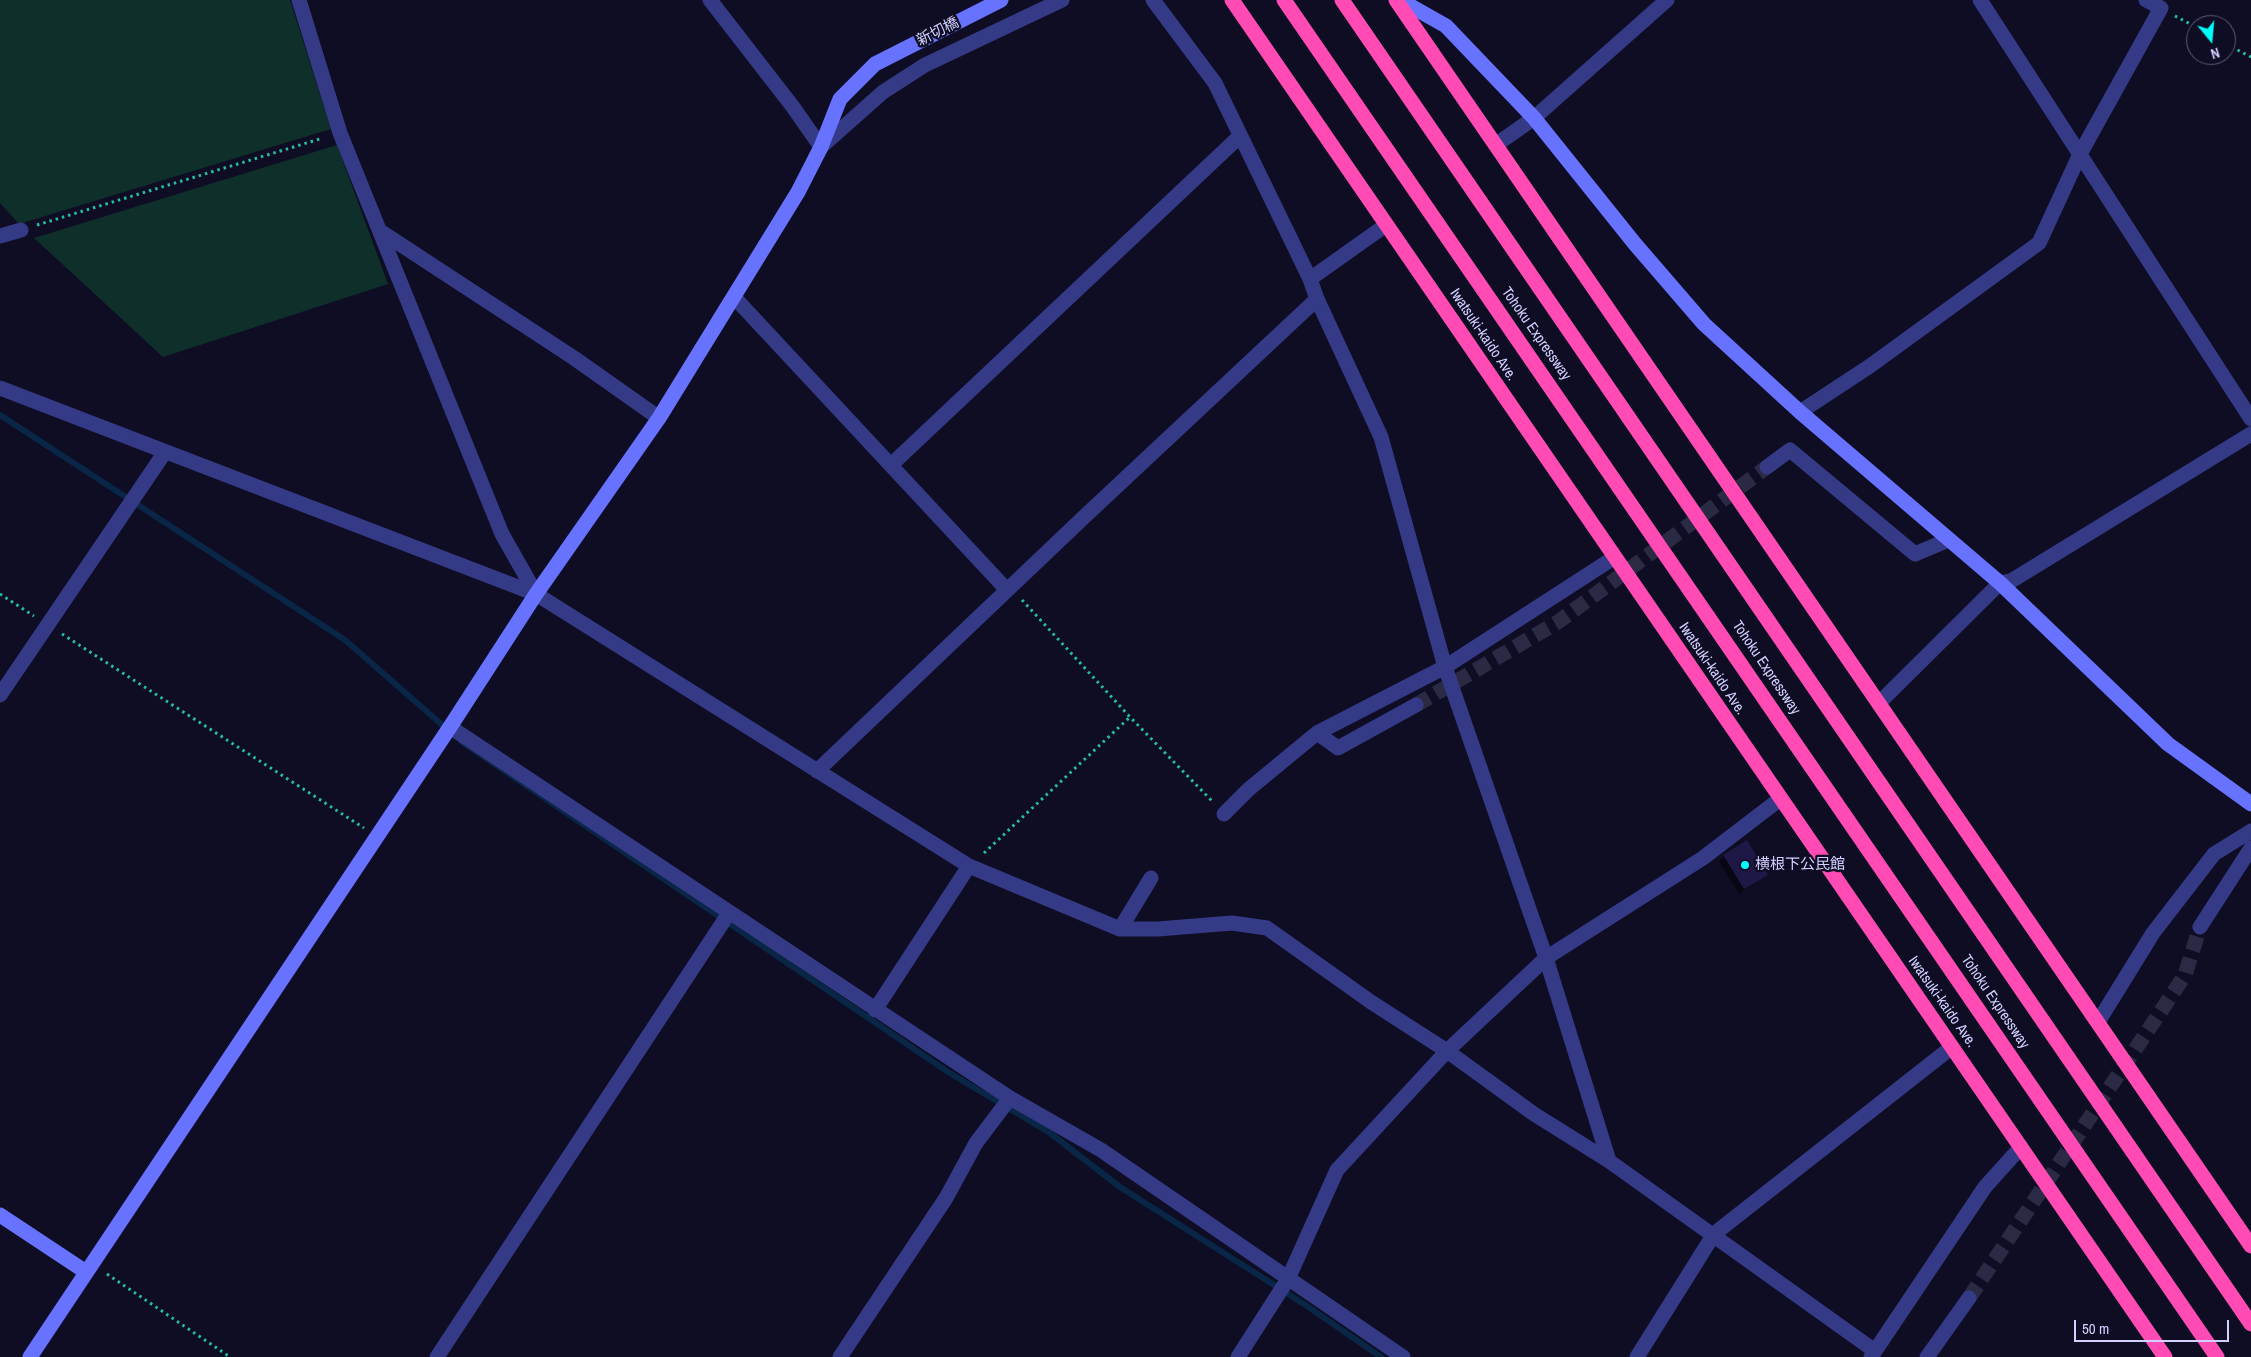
<!DOCTYPE html>
<meta charset="utf-8">
<style>
body{margin:0}
#map{position:relative;width:2251px;height:1357px;overflow:hidden;background:#0e0d24;font-family:"Archivo Narrow",sans-serif}
canvas{display:block}
.north{position:absolute;left:2186px;top:15px;width:50px;height:50px;box-sizing:border-box;background:#0e0d24;border:1px solid #5c5b7c;border-radius:50%;rotate:163deg;font-size:14px;font-weight:700;line-height:20px;text-align:center;color:#d1d0ff}
.north::after{content:'';display:block;margin:auto;width:18px;height:22px;background:#00fbfb;clip-path:polygon(50% 0,100% 100%,50% 72%,0 100%)}
.scale{position:absolute;left:2074px;top:1320px;width:155px;height:22px;box-sizing:border-box;border:2px solid #d1d0ff;border-top:0;padding-left:6px;font-size:15px;line-height:18px;white-space:nowrap;color:#d1d0ff;-webkit-text-stroke:4px #0e0d24;paint-order:stroke}
</style>
<div id="map">
<canvas width="2251" height="1357"></canvas>
<div class="north">N</div>
<div class="scale">50 m</div>
</div>
<script>
const ctx = document.querySelector('canvas').getContext('2d');
ctx.lineJoin = 'round';
function fillPath(path, color) { ctx.fillStyle = color; ctx.fill(path, 'evenodd'); }
const toPath = rows => new Path2D(rows.map(r => 'M' + r).join(''));
function stroke(path, color, width, dash) { ctx.strokeStyle = color; ctx.lineWidth = width; ctx.lineCap = dash ? 'butt' : 'round'; ctx.setLineDash(dash || []); ctx.stroke(path); }
function label(font, color, halo, rows, align = 'center') {
  ctx.font = font + ' "Archivo Narrow","Noto Sans JP",sans-serif'; ctx.lineWidth = 4.5; ctx.setLineDash([]); ctx.textBaseline = 'middle'; ctx.strokeStyle = halo; ctx.fillStyle = color; for (const [text, x, y, turn = 0] of rows) {
    ctx.save(); ctx.translate(x, y); ctx.rotate((+turn || 0) * Math.PI / 180); ctx.textAlign = isNaN(turn) ? turn : align; if (halo) ctx.strokeText(text, 0, 0); ctx.fillText(text, 0, 0); ctx.restore();
  }
}
const green = toPath([
 [0,0,290,0,331,129,19,224,0,203],
 [337,145,388,284,163,357,34,238]
]);
const shadow = toPath([
 [1724,856,1766,874,1739,894,1719,861]
]);
const stream = toPath([
 [0,415,345,640,449,731],
 [462,742,948,1072,1050,1133,1120,1187,1307,1306,1381,1357]
]);
const building = toPath([
 [1747,840,1768,875,1744,889,1723,855]
]);
const streetTunnel = toPath([
 [1416,705,1558,622,1767,467],
 [1969,1298,2185,975,2200,927]
]);
const path = toPath([
 [2175,16,2196,27],
 [2226,44,2251,57],
 [37,225,323,138],
 [0,594,34,616],
 [1022,600,1130,717,1213,802],
 [62,634,364,828],
 [984,853,1130,717],
 [107,1274,230,1357]
]);
const street = toPath([
 [299,0,340,133,502,534,536,594],
 [710,0,793,107,821,147,883,92,925,65,1062,0],
 [1153,0,1215,83,1310,279,1317,299,1381,437,1445,667,1546,958,1609,1161],
 [1980,0,2251,419],
 [1497,144,1534,118,1667,0],
 [380,231,574,358,659,418],
 [0,236,21,230],
 [1310,279,1386,225],
 [734,297,1007,590],
 [0,388,536,594,969,866,1120,929,1158,929,1232,923,1267,928,1371,1002,1447,1051,1534,1114,1609,1161,1875,1351],
 [1800,412,1870,366,2039,243,2080,154,2161,8,2146,0],
 [891,465,1240,136],
 [1767,467,1790,450,1915,554,1948,540],
 [0,695,165,452],
 [1879,703,2000,583,2011,581,2251,434],
 [450,727,1010,1098,1101,1150,1403,1357],
 [1317,733,1338,748,1416,705],
 [817,771,1084,517,1317,299],
 [1224,814,1249,789,1317,733,1445,667,1615,557],
 [2200,927,2251,848],
 [1120,929,1151,878],
 [875,1010,969,866],
 [2098,1022,2153,933,2214,854,2251,831],
 [437,1357,729,913],
 [840,1357,946,1198,976,1143,1010,1098],
 [1238,1357,1288,1279,1337,1170,1447,1051,1546,958,1703,858,1780,799],
 [1637,1357,1714,1234,1952,1047],
 [1871,1357,1985,1187,2021,1147],
 [1927,1357,1969,1298]
]);
const secondary = toPath([
 [1400,0,1446,26,1534,118,1635,244,1704,324,1800,412,2000,583,2168,744,2251,804],
 [0,1215,86,1272],
 [30,1357,450,727,536,594,659,418,798,192,821,147,840,99,875,64,1001,0]
]);
const highway = toPath([
 [1232,0,2165,1357],
 [1284,0,2217,1357],
 [1342,0,2251,1324],
 [1396,0,2251,1246]
]);
const markers = [
 [1745,865,5,"#00fbfb"]
];
const streetNames = [
 ["新切橋",938,32,-27],
 ["Tohoku Expressway",1536,334,55],
 ["Iwatsuki-kaido Ave.",1483,335,56],
 ["Tohoku Expressway",1766,668,56],
 ["Iwatsuki-kaido Ave.",1712,669,56],
 ["Iwatsuki-kaido Ave.",1942,1002,55],
 ["Tohoku Expressway",1995,1002,56]
];
const poiNames = [
 ["横根下公民館",1755,865]
];
fillPath(green, '#0f2f2a');
fillPath(shadow, '#0007');
stroke(stream, '#092647', 6);
fillPath(building, '#1d1846');
stroke(streetTunnel, '#2b2a45', 15, [15, 8]);
stroke(path, '#27bca4', 3, [2.5, 4]);
stroke(street, '#353a86', 15);
stroke(secondary, '#6772ff', 15);
stroke(highway, '#ff4bb3', 15);
for (const [x, y, r, color] of markers) { const dot = new Path2D(); dot.arc(x, y, r, 0, 2 * Math.PI); ctx.fillStyle = color; ctx.fill(dot); stroke(dot, '#0e0d24', 2); }
label('15px', '#d1d0ff', '#0e0d24', streetNames);
label('15px', '#d1d0ff', '#0e0d24', poiNames, 'left');
</script>
